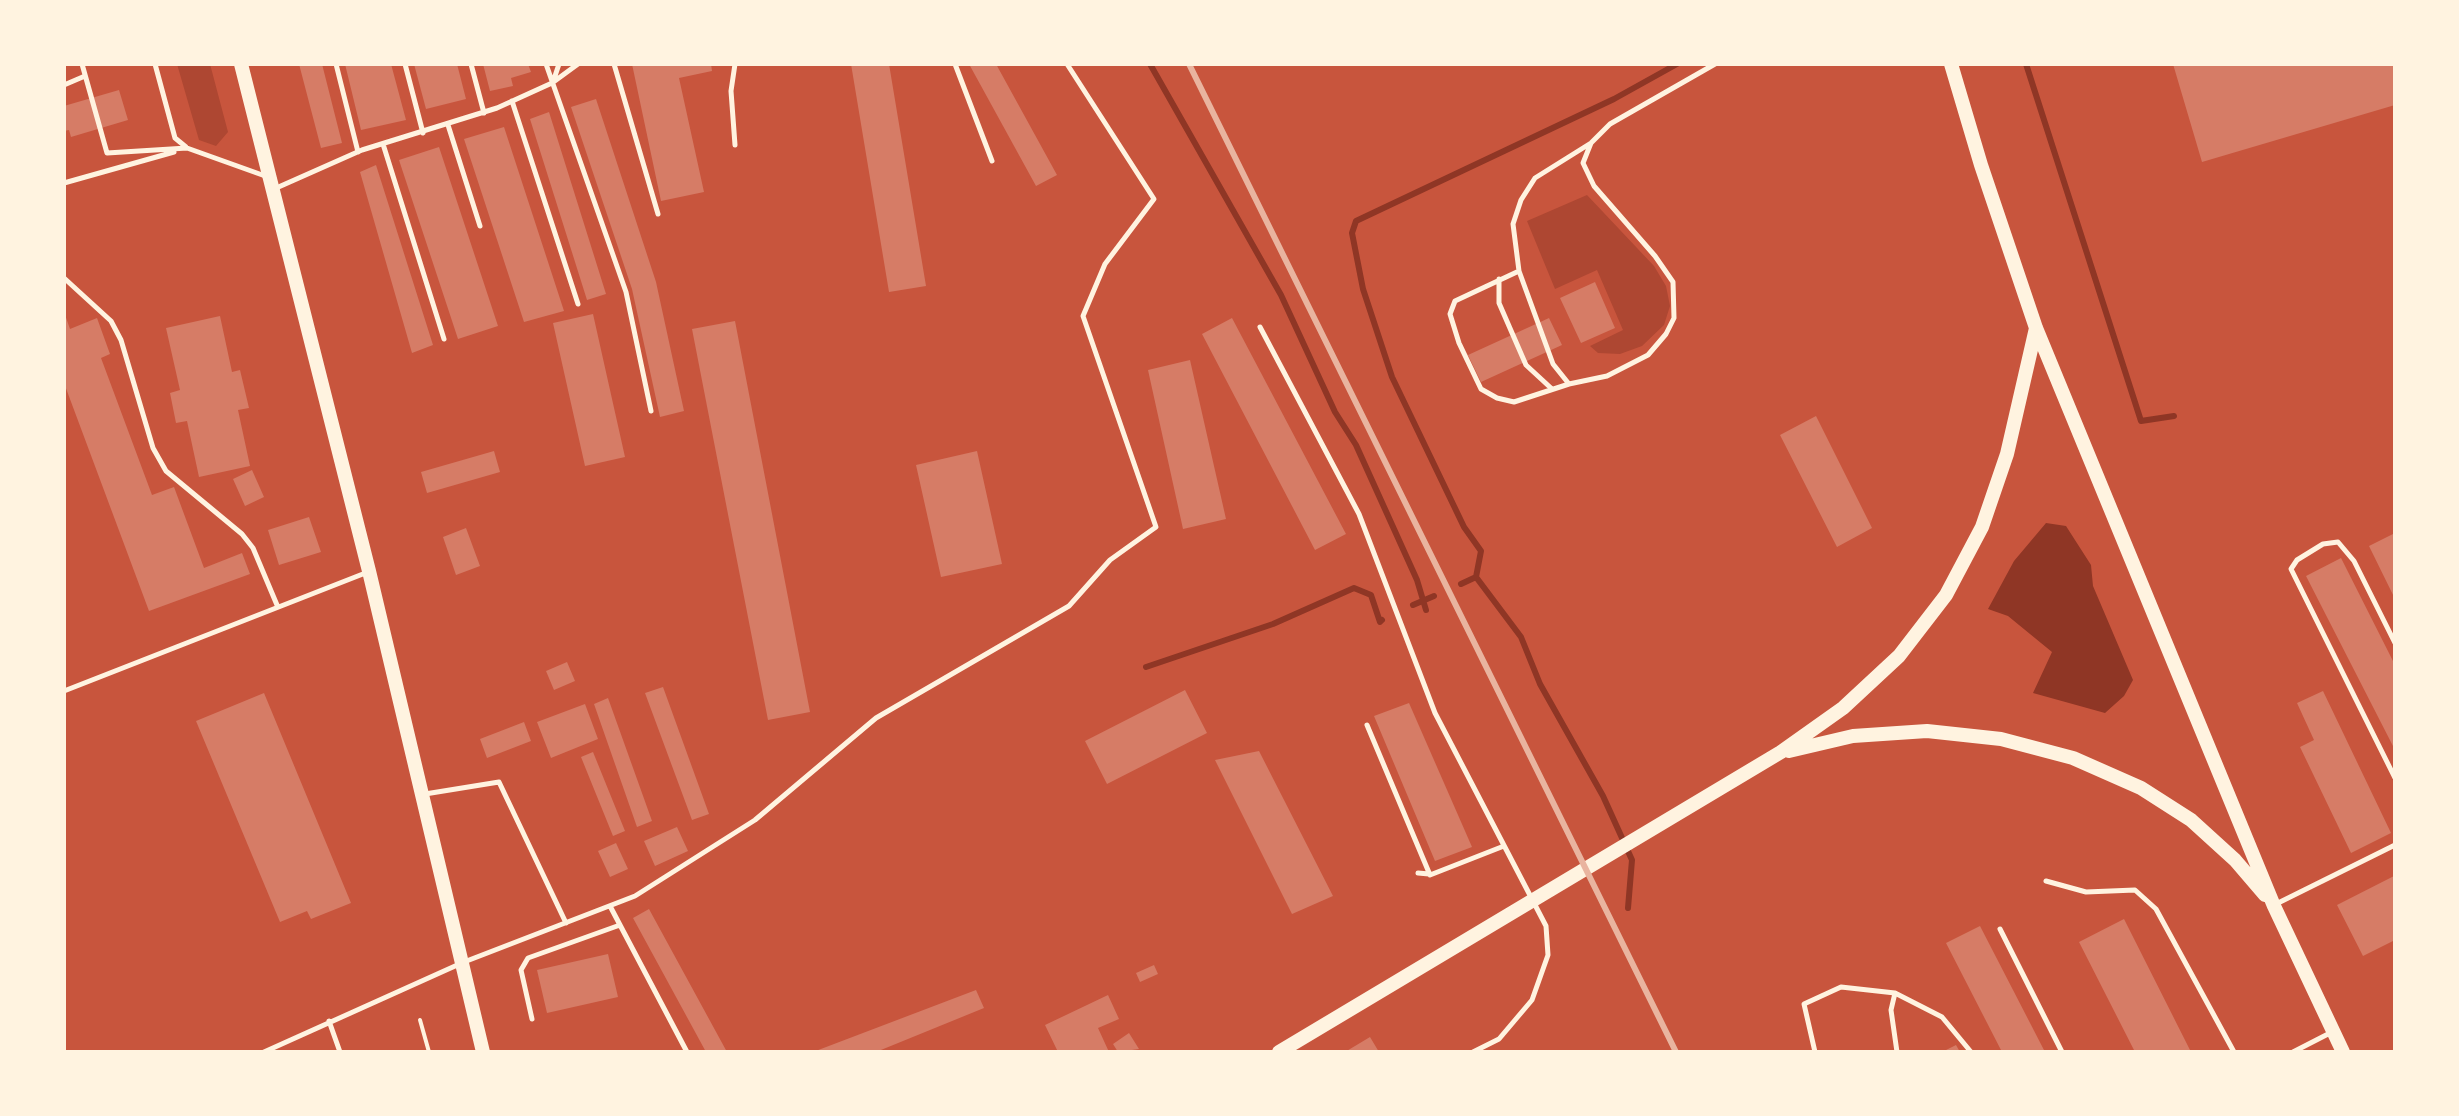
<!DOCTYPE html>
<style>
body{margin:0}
#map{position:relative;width:2459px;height:1116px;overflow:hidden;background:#c8553d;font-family:"PT Sans",sans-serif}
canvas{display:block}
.frame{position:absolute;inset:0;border:66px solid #fff3e0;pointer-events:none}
</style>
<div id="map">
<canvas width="2459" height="1116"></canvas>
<div class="frame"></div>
</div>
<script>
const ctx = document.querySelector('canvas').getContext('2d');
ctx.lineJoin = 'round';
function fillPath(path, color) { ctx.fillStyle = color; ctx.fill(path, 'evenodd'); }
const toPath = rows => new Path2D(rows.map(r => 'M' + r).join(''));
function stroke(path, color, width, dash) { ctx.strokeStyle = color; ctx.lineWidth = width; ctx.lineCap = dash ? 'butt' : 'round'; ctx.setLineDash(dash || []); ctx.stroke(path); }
const green = toPath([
 [177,64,210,64,228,132,216,146,199,140],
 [1587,195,1654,266,1666,286,1670,306,1664,325,1642,346,1620,354,1598,353,1590,346,1623,330,1597,270,1555,289,1527,221]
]);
const water = toPath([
 [2046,523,2066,526,2091,565,2093,586,2133,680,2124,696,2105,713,2033,693,2052,652,2008,616,1988,609,2014,561]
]);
const stream = toPath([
 [1150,64,1281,295,1335,412,1356,445,1417,580,1426,610],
 [2026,64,2141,421,2174,416],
 [1461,584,1476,577],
 [1413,605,1434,596],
 [1146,667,1273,624,1354,588,1371,595,1380,622,1382,620],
 [1628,908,1632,860,1603,796,1540,684,1521,637,1476,577,1481,551,1464,527,1392,377,1363,289,1352,233,1356,221,1614,99,1677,64]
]);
const building = toPath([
 [299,64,322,64,342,143,321,148],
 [345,64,391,64,406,120,361,130],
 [414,64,457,64,466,99,426,109],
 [483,64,528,64,531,72,511,78,513,86,490,91],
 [632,64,711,64,712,71,679,78,704,192,661,201],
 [851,64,889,64,926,286,889,292],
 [969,64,996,64,1057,175,1036,186],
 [2173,64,2395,64,2395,105,2202,162],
 [119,90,128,120,71,137,69,130,64,131,64,106],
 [596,99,656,282,684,411,660,417,632,289,571,107],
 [549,112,606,294,587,300,530,119],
 [504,127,564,311,524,322,464,139],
 [439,147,498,326,458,339,399,160],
 [376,165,433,345,412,353,360,172],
 [1595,282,1615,328,1581,343,1560,298],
 [64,312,70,329,97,318,110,354,101,358,152,495,174,487,204,568,242,553,250,574,149,611,64,383],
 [593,314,625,457,585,466,553,323],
 [220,316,232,372,240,370,249,408,238,410,250,466,199,477,187,421,176,423,170,393,180,390,166,328],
 [1232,318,1346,534,1315,550,1202,334],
 [1549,318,1562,345,1481,382,1468,355],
 [735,321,810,712,768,720,692,329],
 [1190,360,1226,519,1183,529,1148,370],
 [1816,416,1872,528,1837,547,1780,435],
 [494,451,500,472,427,493,421,472],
 [977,451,1002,564,941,577,916,465],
 [252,470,264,497,245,506,233,479],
 [309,517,321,552,279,565,268,530],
 [466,528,480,566,456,575,443,537],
 [2395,533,2395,599,2369,546],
 [2341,558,2395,665,2395,750,2306,576],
 [567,662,575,681,554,690,546,671],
 [663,687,709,814,692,820,645,693],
 [1185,690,1207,733,1107,784,1085,741],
 [2323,691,2391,833,2351,853,2300,747,2314,740,2297,703],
 [264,693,351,903,311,919,307,911,280,922,196,721],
 [608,698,652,821,637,827,594,704],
 [1409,703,1472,847,1435,861,1374,716],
 [585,704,598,739,551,758,537,722],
 [524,722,531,741,487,758,480,739],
 [1259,751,1333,896,1292,914,1215,760],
 [593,752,625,831,613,836,581,757],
 [677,827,688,851,655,866,644,841],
 [616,843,628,869,610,877,598,851],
 [2394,876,2395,940,2363,956,2337,905],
 [649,909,727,1052,706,1052,633,918],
 [2124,919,2191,1052,2135,1052,2079,942],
 [1980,926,2045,1052,2002,1052,1946,943],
 [608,954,618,997,547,1013,537,970],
 [1154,965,1158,974,1140,982,1136,973],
 [976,990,984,1008,876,1052,813,1052],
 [1108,995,1119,1019,1098,1028,1109,1052,1058,1052,1045,1025],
 [1129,1033,1139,1049,1118,1052,1113,1044],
 [1370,1037,1379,1052,1345,1052],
 [1956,1045,1960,1052,1942,1052]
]);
const path = toPath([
 [420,1020,429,1052]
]);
const service = toPath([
 [82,64,107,153,187,148,268,177],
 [155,64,175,138,186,147],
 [336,64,358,152],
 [405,64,423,133],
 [471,64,484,113],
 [546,64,626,292,651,411],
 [614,64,658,214],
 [735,64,731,91,735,145],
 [955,64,992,161],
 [553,82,559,64],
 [64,85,85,76],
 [512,101,578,304],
 [448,125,480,226],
 [1591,143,1583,163,1594,186,1655,256,1673,282,1674,318,1666,334,1648,355,1607,376,1569,384,1553,364,1519,271,1513,224,1521,200,1535,178,1591,143,1610,124,1715,64],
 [383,144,444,339],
 [64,183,174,152],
 [274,189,362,150,497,108,552,83,578,64],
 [1519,271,1455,301,1450,314,1459,343,1481,389,1497,398,1514,402,1569,384],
 [64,278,111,321,121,340,153,448,166,471,242,534,253,548,277,605],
 [1499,279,1499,303,1526,365,1552,389],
 [1260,327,1359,514,1435,713,1546,926,1548,955,1532,1000,1499,1039,1473,1052],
 [2395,643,2354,561,2338,542,2323,544,2297,560,2291,569,2395,778],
 [64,691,368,572],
 [1367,725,1430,875,1504,846],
 [425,794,499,782,566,923],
 [1418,873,1429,874],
 [2046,881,2086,892,2135,890,2156,909,2234,1052],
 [2274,905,2395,845],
 [610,906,687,1052],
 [2000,929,2062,1052],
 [1895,993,1891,1010,1897,1052],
 [532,1019,521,970,528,958,620,925],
 [329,1021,340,1052],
 [264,1052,464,962,635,896,755,820,876,718,1069,606,1110,560,1156,527,1083,316,1105,264,1154,199,1067,64],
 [1815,1052,1804,1004,1841,987,1895,993,1942,1017,1971,1052],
 [2293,1052,2332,1032]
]);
const secondary = toPath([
 [241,64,369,571,483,1052],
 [1951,64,1981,165,2036,328,2274,906,2343,1052],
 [1789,751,1853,736,1927,731,2001,739,2073,758,2141,788,2191,820,2235,860,2265,895],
 [1279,1052,1781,752,1843,708,1899,656,1946,595,1982,527,2007,454,2036,328]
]);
const rail = toPath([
 [1189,64,1676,1052]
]);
fillPath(green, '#ae4732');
fillPath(water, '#8f3625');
stroke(stream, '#8f3625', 6);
fillPath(building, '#d67c66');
stroke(path, '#fff3e0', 4);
stroke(service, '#fff3e0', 5);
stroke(secondary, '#fff3e0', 14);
stroke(rail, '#e9b49f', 6);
</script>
